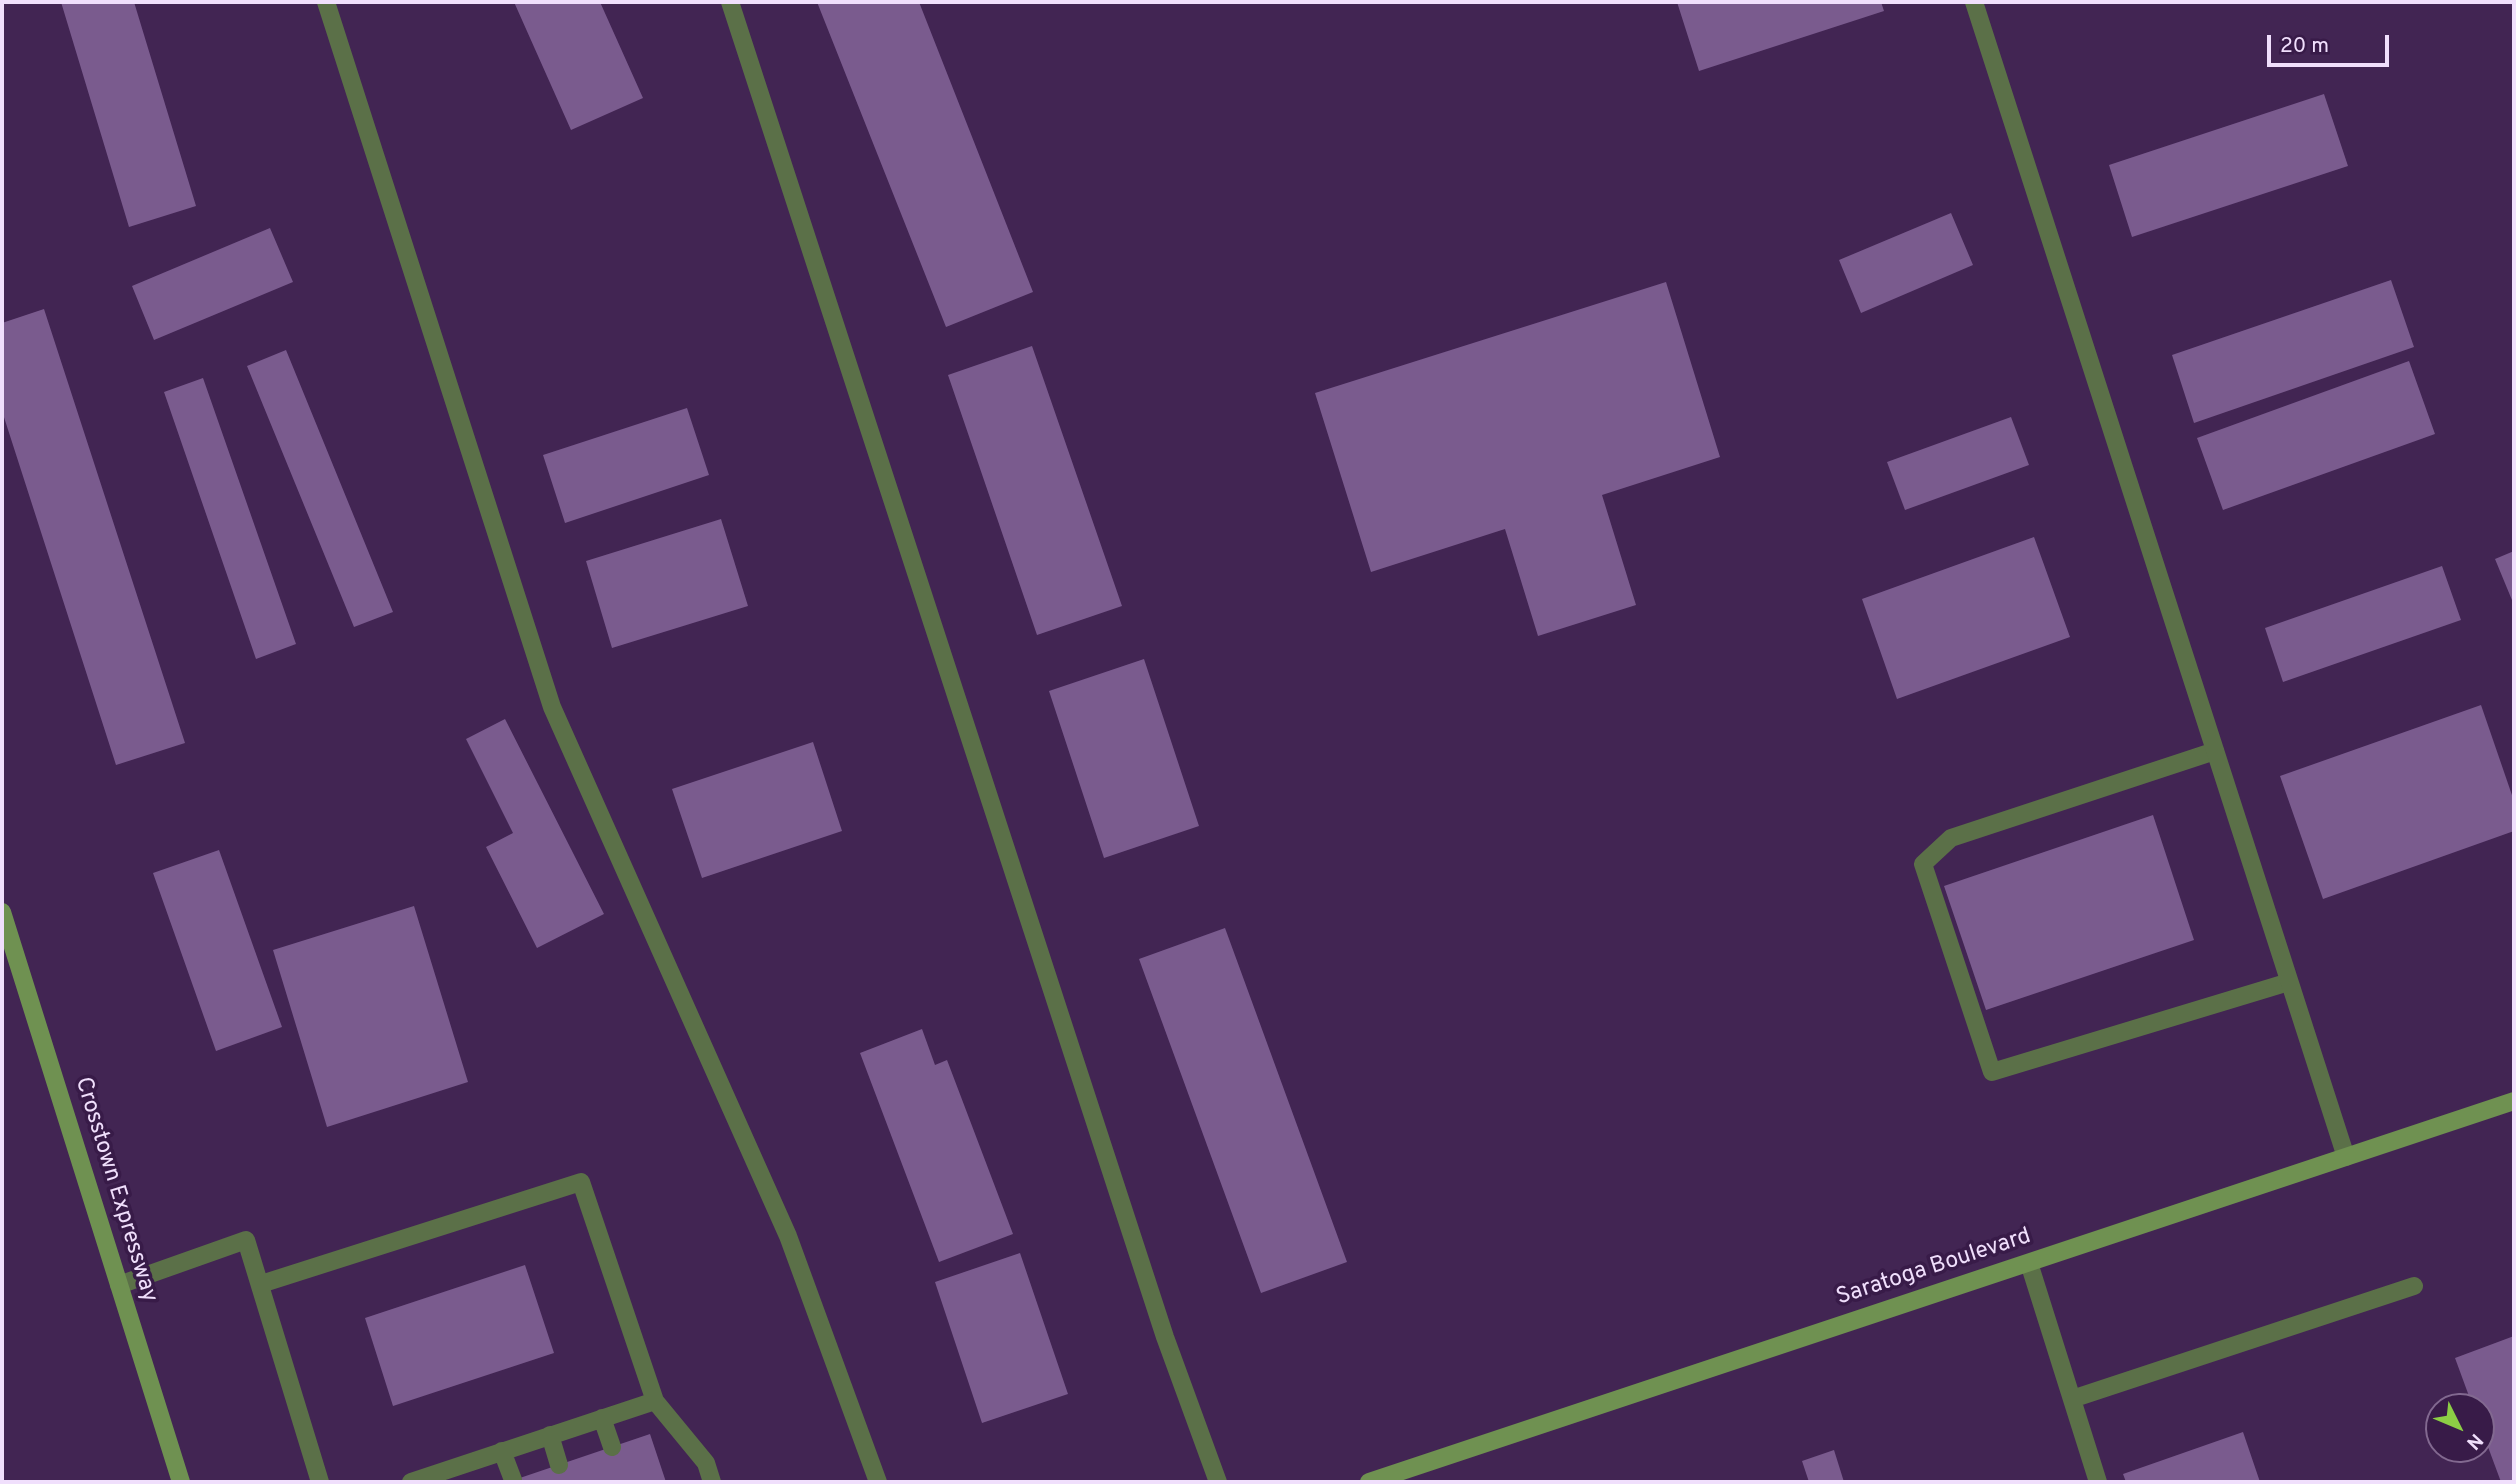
<!DOCTYPE html>
<style>
body{margin:0}
#map{position:relative;width:2516px;height:1484px;overflow:hidden;background:#422553;font-family:Overpass,sans-serif}
canvas{display:block}
.frame{position:absolute;inset:0;border:4px solid #f0dffc;pointer-events:none}
.north{position:absolute;left:2425px;top:1393px;width:70px;height:70px;box-sizing:border-box;background:#381b48;border:2px solid #826990;border-radius:50%;rotate:133deg;font-size:19px;font-weight:700;line-height:28px;text-align:center;color:#f0dffc}
.north::after{content:'';display:block;margin:auto;width:24px;height:32px;background:#8cce45;clip-path:polygon(50% 0,100% 100%,50% 72%,0 100%)}
.scale{position:absolute;left:2267px;top:35px;width:122px;height:32px;box-sizing:border-box;border:4px solid #f0dffc;border-top:0;padding-left:9px;font-size:21px;line-height:24px;white-space:nowrap;color:#f0dffc;-webkit-text-stroke:5px #381b48;paint-order:stroke}
</style>
<div id="map">
<canvas width="2516" height="1484"></canvas>
<div class="frame"></div>
<div class="north">N</div>
<div class="scale">20 m</div>
</div>
<script>
const ctx = document.querySelector('canvas').getContext('2d');
ctx.lineJoin = 'round';
function fillPath(path, color) { ctx.fillStyle = color; ctx.fill(path, 'evenodd'); }
const toPath = rows => new Path2D(rows.map(r => 'M' + r).join(''));
function stroke(path, color, width, dash) { ctx.strokeStyle = color; ctx.lineWidth = width; ctx.lineCap = dash ? 'butt' : 'round'; ctx.setLineDash(dash || []); ctx.stroke(path); }
function label(font, color, halo, rows, align = 'center') {
  ctx.font = font + ' Overpass,sans-serif'; ctx.lineWidth = 7; ctx.setLineDash([]); ctx.textBaseline = 'middle'; ctx.strokeStyle = halo; ctx.fillStyle = color; for (const [text, x, y, turn = 0] of rows) {
    ctx.save(); ctx.translate(x, y); ctx.rotate((+turn || 0) * Math.PI / 180); ctx.textAlign = isNaN(turn) ? turn : align; if (halo) ctx.strokeText(text, 0, 0); ctx.fillText(text, 0, 0); ctx.restore();
  }
}
const building = toPath([
 [61,2,134,2,196,206,129,227],
 [514,2,600,2,643,98,571,130],
 [817,2,919,2,1033,292,946,327],
 [1677,2,1881,2,1884,11,1699,71],
 [2324,94,2348,166,2132,237,2109,165],
 [1951,213,1973,265,1861,313,1839,260],
 [270,228,293,282,154,340,132,286],
 [2391,280,2414,347,2194,423,2172,355],
 [1666,282,1720,457,1602,495,1636,605,1538,636,1505,529,1371,572,1315,393],
 [44,309,185,743,116,765,2,411,2,323],
 [1032,346,1122,606,1037,635,948,375],
 [286,350,393,612,354,627,247,366],
 [2409,361,2435,434,2223,510,2197,438],
 [203,378,296,644,256,659,164,392],
 [687,408,709,475,565,523,543,455],
 [2011,417,2029,465,1905,510,1887,462],
 [721,519,748,606,612,648,586,561],
 [2034,537,2070,637,1897,699,1862,599],
 [2514,551,2514,605,2495,559],
 [2442,566,2461,620,2283,682,2265,628],
 [1144,659,1199,826,1104,858,1049,691],
 [2481,705,2514,801,2514,831,2323,899,2280,776],
 [505,719,604,914,537,948,486,847,513,833,466,739],
 [813,742,842,831,702,878,672,789],
 [2153,815,2194,940,1986,1010,1944,886],
 [219,850,282,1027,216,1051,153,873],
 [414,906,468,1082,327,1127,273,950],
 [1225,928,1347,1262,1261,1293,1139,959],
 [922,1029,935,1065,947,1060,1013,1234,939,1262,860,1053],
 [1020,1253,1068,1394,982,1423,935,1282],
 [525,1265,554,1353,393,1406,365,1318],
 [2514,1336,2514,1482,2501,1482,2481,1428,2481,1407,2473,1407,2455,1358],
 [2243,1432,2260,1482,2126,1482,2123,1474],
 [650,1434,666,1482,508,1482],
 [1834,1450,1844,1482,1809,1482,1802,1461]
]);
const service = toPath([
 [326,2,552,707,788,1236,878,1482],
 [730,2,1165,1337,1218,1482],
 [2215,751,1951,838,1923,864,1992,1072,2289,982],
 [2029,1263,2098,1482],
 [261,1284,581,1182,655,1401],
 [119,1285,246,1240,320,1482],
 [2072,1399,2414,1286],
 [602,1418,612,1447],
 [550,1435,559,1465],
 [502,1451,513,1480],
 [411,1482,655,1401,706,1463,712,1482]
]);
const minor = toPath([
 [1974,2,2346,1157]
]);
const secondary = toPath([
 [2,912,181,1482],
 [1369,1482,2514,1101]
]);
const streetNames = [
 ["Crosstown Expressway",115,1190,73],
 ["Saratoga Boulevard",1934,1268,-18]
];
fillPath(building, '#7a5b8e');
stroke(service, '#5b7048', 18);
stroke(minor, '#5b7048', 18);
stroke(secondary, '#6f9151', 18);
label('23px', '#f0dffc', '#381b48', streetNames);
</script>
